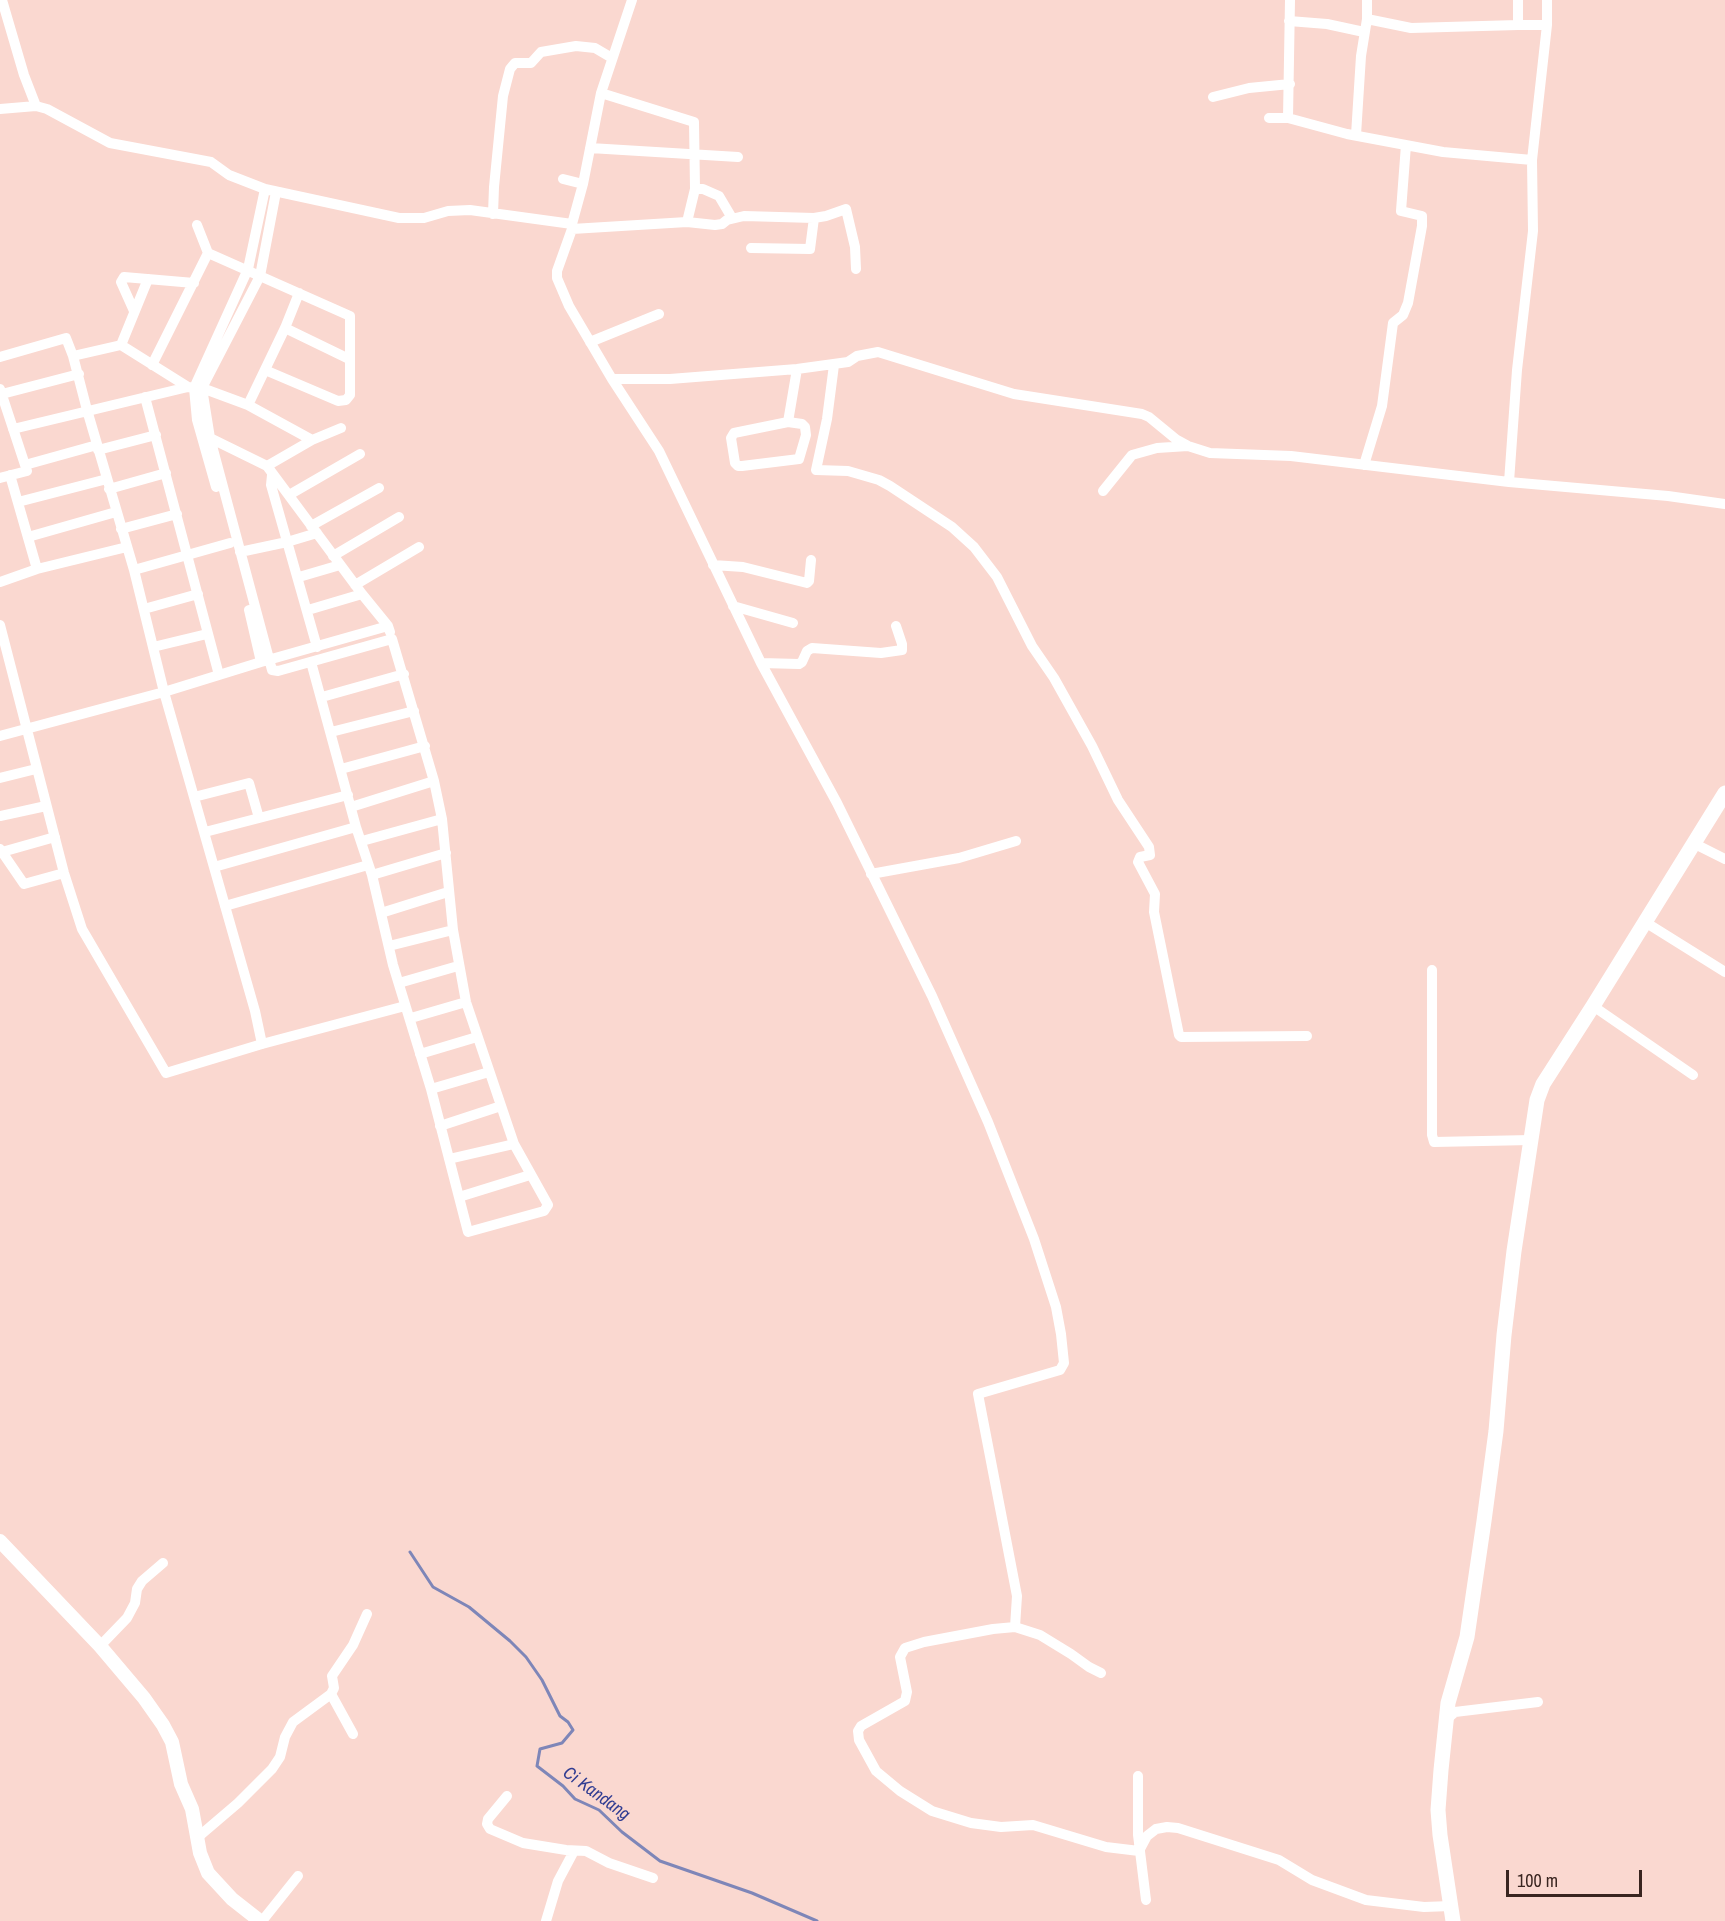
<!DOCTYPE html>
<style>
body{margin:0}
#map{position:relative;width:1725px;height:1921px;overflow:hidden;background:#fad8d0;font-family:"Archivo Narrow",sans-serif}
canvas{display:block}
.scale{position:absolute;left:1506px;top:1870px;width:136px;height:27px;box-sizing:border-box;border:3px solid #392520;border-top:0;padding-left:8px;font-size:18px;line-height:21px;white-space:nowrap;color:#392520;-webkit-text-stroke:4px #fad8d0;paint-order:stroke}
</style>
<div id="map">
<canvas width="1725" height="1921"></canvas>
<div class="scale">100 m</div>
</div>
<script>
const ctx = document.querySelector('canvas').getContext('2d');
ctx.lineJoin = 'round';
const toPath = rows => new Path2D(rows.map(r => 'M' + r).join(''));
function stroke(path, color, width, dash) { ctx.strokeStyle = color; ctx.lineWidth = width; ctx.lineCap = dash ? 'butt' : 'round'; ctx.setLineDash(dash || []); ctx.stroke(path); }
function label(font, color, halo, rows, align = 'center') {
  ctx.font = font + ' "Archivo Narrow",sans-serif'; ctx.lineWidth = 6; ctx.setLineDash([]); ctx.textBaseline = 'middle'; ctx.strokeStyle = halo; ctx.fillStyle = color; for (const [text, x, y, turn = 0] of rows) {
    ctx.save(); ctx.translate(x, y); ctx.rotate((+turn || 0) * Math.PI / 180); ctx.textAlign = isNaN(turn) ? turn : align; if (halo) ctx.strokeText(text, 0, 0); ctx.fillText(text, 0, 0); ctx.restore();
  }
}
const stream = toPath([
 [410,1552,433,1587,469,1607,510,1641,526,1657,542,1680,560,1716,568,1722,573,1730,562,1743,540,1749,537,1766,563,1786,575,1799,599,1810,622,1832,660,1861,752,1893,817,1921]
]);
const minor = toPath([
 [2,0,24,75,36,106],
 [1367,0,1367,19],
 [1547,0,1547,25],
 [1289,21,1327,24,1364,32],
 [1213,97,1249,88,1290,84],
 [0,109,36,106,47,109,110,143,211,162,229,175,265,189,399,218,424,218,448,211,470,210,572,224,572,229,557,271,557,278,569,306,612,379,670,379,797,369,848,362,857,356,878,352,1014,394,1142,414,1149,417,1177,440,1188,446,1210,453,1291,456,1509,482,1668,496,1725,504],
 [1269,118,1288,118,1347,134,1443,152,1532,160],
 [1288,118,1290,0],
 [1356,135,1361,56,1367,19,1411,28,1518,25],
 [590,148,738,157],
 [563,179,583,184],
 [695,189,703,189,719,196,732,218],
 [276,192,260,276,202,388,248,405,312,440],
 [493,214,494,187,503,96,510,69,515,63,531,63,541,52,576,46,595,48,612,58],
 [687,222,715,225,722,224,727,220,744,216,814,218,826,216,846,209,855,247,856,269],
 [572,224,583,184,601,93,632,0],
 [572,229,687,222,695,189,694,122,601,93],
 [751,248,810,249,814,218],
 [208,253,350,316,350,395,346,400,338,401,265,370],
 [134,311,121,282,124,277,194,283],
 [285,328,349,359],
 [590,342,659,314],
 [121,345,148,279],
 [73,356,87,410,134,570,164,692,255,1011,262,1044],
 [0,357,66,338,73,356,121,345,188,387,202,388,210,438,272,670,278,671,392,639,434,781,442,819,453,930,466,1002,514,1144,548,1205,544,1211,468,1232,431,1089,393,965,372,875,356,827,311,662],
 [152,365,208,253,197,225],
 [834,365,827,419,816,470,848,471,879,480,890,486,952,527,974,547,997,577,1032,646,1054,678,1092,746,1118,800,1149,847,1150,855,1140,857,1138,862,1155,894,1154,912,1179,1035,1181,1037,1307,1036],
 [612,379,659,451,761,663,837,803,932,996,988,1122,1034,1239,1056,1307,1061,1334,1064,1363,1060,1370,978,1394,1017,1596,1015,1627],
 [0,389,27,471,0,478],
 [2,394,79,374],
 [145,397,219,675],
 [248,405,285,328,299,293],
 [788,422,802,424,805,427,806,435,799,459,742,466,738,466,735,463,731,438,734,433,788,422,797,369],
 [13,429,188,387],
 [210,438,267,466,362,594,388,626,390,632],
 [98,450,156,435],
 [25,465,97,445],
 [1364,465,1382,406,1393,323,1403,315,1408,303,1422,226,1422,216,1401,211,1406,145],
 [267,466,312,440,341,428],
 [10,475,37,569],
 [272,475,271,485,317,647],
 [1509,482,1517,370,1533,231,1532,160,1547,25,1518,25,1518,0],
 [216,487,197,420,194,388,248,269,265,189],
 [109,489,166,473],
 [1103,491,1132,455,1157,448,1188,446],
 [289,495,360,454],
 [18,502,107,479],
 [311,526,379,488],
 [121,529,177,514],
 [28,537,116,512],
 [240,552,287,542,317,533],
 [333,556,399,517],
 [713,565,743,567,807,583,809,581,811,560],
 [134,570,230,543],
 [299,577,340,565],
 [0,582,37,569,127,547],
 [355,585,419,547],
 [733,606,793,623],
 [144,609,198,594],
 [249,610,261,662],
 [308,610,362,594],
 [0,625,64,873,82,929,166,1073,262,1044,405,1006],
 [153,647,207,634],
 [761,663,799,664,802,662,807,651,812,648,881,653,902,650,902,644,896,626],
 [322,697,404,674],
 [331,732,414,711],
 [0,736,164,692,261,662,388,626],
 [341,769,425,746],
 [0,778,36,769],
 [194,797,249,783,259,818],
 [351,807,434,781],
 [0,816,46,806],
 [205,832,348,795],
 [362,841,442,819],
 [1693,843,1725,859],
 [0,849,24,884,64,873],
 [2,852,55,837],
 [214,867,356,827],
 [871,874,959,858,1016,841],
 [372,875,446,853],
 [225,906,368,865],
 [381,913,448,892],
 [1645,922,1725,972],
 [389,946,453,930],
 [1432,970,1432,1135,1434,1142,1531,1140],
 [399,983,458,966],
 [1593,1006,1693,1075],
 [411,1018,466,1002],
 [420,1054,477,1037],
 [431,1089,489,1072],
 [440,1126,501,1106],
 [449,1159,514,1144],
 [459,1197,530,1175],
 [100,1646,127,1618,135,1603,137,1589,142,1581,163,1563],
 [1101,1673,1089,1667,1071,1654,1040,1635,1015,1627,993,1629,924,1642,905,1648,900,1657,907,1692,905,1701,861,1726,858,1731,859,1740,876,1771,900,1791,932,1811,971,1823,1001,1827,1033,1825,1106,1847,1139,1851],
 [331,1694,353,1734],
 [1447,1719,1455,1712,1538,1702],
 [1138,1776,1138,1835,1146,1900],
 [507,1796,488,1819,487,1824,490,1829,523,1843,566,1850,586,1851,609,1863,653,1878],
 [197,1838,238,1803,272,1769,280,1757,285,1737,293,1722,331,1694,334,1688,332,1676,353,1645,367,1614],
 [1139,1851,1147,1836,1156,1829,1167,1827,1178,1828,1279,1860,1312,1880,1366,1900,1424,1907,1451,1906],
 [262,1921,298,1876],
 [546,1921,558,1881,574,1851]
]);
const tertiary = toPath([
 [0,1541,100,1646,144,1698,163,1725,172,1742,181,1784,192,1809,200,1853,208,1873,232,1899,260,1921]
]);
const secondary = toPath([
 [1453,1921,1440,1835,1438,1810,1441,1770,1448,1703,1467,1637,1484,1521,1496,1431,1504,1335,1514,1251,1537,1100,1543,1084,1593,1006,1725,793]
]);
const waterNames = [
 ["Ci Kandang",596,1794,36]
];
stroke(stream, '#7e86b8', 3);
stroke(minor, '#fff', 10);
stroke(tertiary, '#fff', 14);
stroke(secondary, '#fff', 15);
label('italic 18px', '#313d92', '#fad8d0', waterNames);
</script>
